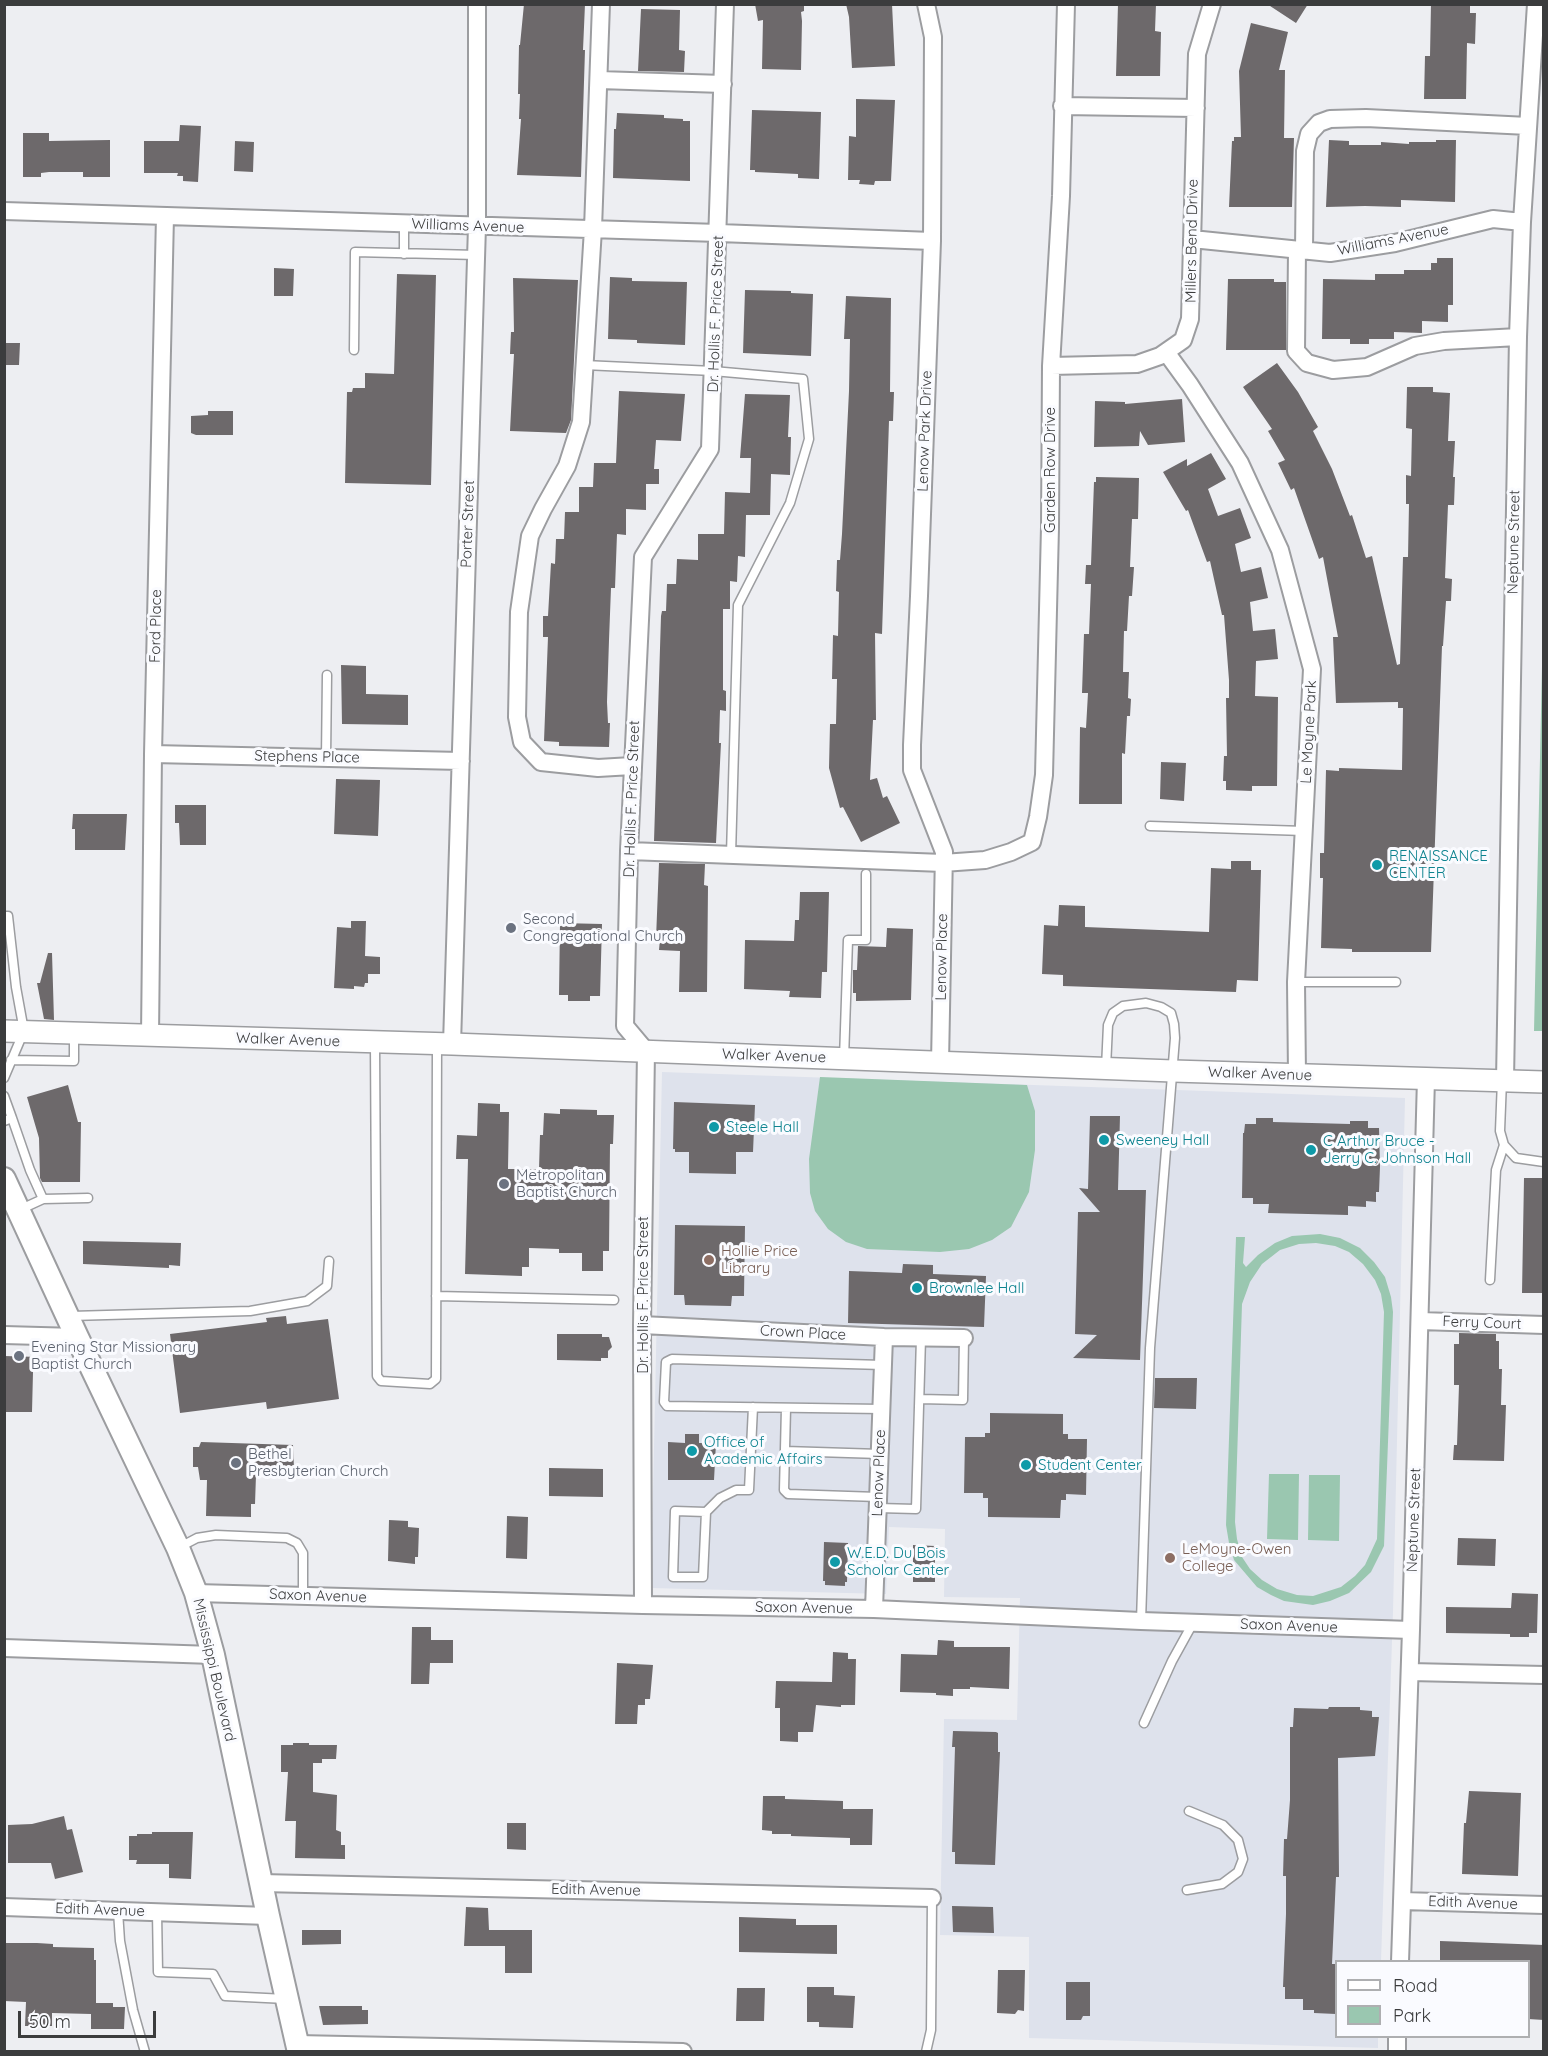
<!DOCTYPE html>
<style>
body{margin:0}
#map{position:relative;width:1548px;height:2056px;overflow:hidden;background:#edeef2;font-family:Quicksand,sans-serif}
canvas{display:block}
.frame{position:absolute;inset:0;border:6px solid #3b3c3d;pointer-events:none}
.legend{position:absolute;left:1335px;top:1960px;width:195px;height:78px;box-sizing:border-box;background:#fafbff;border:2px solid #aeafb1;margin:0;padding:8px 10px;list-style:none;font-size:18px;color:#3b3c3d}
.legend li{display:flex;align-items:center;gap:12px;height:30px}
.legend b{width:30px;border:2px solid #aeafb1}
.scale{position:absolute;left:18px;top:2011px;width:138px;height:27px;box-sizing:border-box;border:3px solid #3b3c3d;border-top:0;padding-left:8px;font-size:18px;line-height:21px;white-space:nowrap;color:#3b3c3d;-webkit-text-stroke:4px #fafbff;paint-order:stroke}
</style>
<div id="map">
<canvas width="1548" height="2056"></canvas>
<div class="frame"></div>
<ul class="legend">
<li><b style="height:8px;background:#fff"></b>Road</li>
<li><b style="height:16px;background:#9ac7b0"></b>Park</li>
</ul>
<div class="scale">50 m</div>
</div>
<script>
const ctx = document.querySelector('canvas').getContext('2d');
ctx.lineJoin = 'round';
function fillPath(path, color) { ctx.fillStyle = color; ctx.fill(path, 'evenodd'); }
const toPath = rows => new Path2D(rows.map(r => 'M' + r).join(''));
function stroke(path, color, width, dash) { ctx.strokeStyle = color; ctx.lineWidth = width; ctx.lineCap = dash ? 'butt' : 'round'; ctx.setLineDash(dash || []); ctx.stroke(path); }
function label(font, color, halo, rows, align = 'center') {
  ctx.font = font + ' Quicksand,sans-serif'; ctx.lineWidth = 6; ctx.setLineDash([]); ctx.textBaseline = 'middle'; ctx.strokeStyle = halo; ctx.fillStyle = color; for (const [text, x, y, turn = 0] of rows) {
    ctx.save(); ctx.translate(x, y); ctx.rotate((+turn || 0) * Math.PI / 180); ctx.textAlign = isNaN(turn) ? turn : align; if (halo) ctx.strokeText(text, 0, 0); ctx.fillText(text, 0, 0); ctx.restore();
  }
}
const built = toPath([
 [662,1072,1405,1098,1393,1612,1381,1961,1336,1962,1336,2036,1378,2037,1378,2048,1029,2038,1029,1937,940,1935,944,1719,1017,1720,1020,1598,944,1597,945,1529,889,1527,886,1594,651,1588]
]);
const green = toPath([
 [1543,621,1544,1031,1534,1031],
 [820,1077,1027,1085,1035,1111,1035,1150,1029,1192,1011,1227,992,1240,969,1249,940,1252,867,1249,846,1242,828,1229,815,1211,810,1193,809,1159],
 [1320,1234,1340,1238,1360,1248,1374,1262,1385,1277,1391,1297,1393,1312,1384,1546,1371,1572,1349,1593,1330,1601,1313,1605,1284,1601,1271,1595,1257,1587,1234,1560,1229,1543,1226,1525,1236,1237,1245,1237,1243,1263,1246,1267,1258,1255,1275,1243,1292,1236],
 [1316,1243,1335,1246,1349,1252,1363,1264,1375,1280,1381,1294,1384,1312,1377,1539,1365,1565,1355,1576,1341,1587,1313,1596,1297,1595,1277,1589,1262,1580,1250,1569,1242,1557,1237,1539,1235,1522,1242,1304,1250,1282,1262,1264,1280,1250,1299,1244],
 [1269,1474,1299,1474,1298,1540,1267,1539],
 [1309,1475,1340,1475,1339,1541,1308,1540]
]);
const building = toPath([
 [524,4,585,4,583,50,585,50,581,177,517,175,521,119,519,119,520,94,518,94,519,45,520,45],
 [755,4,804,4,804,11,801,12,802,21,801,70,762,69,763,20,758,21],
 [846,4,892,4,895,66,852,68,849,17],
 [1118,4,1156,4,1155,31,1161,32,1160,76,1116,76],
 [1267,4,1308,4,1296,23],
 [1431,4,1470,4,1470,13,1476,13,1475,44,1467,43,1466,99,1424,99,1425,56,1430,56],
 [641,9,680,10,679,50,685,51,684,72,638,71],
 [1251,23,1288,32,1279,70,1285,70,1284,138,1294,138,1292,207,1229,207,1232,141,1234,141,1234,137,1241,137,1239,71],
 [856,99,895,100,891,181,875,181,874,185,859,184,860,180,848,180,849,136,856,137],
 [752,110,821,112,819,179,798,178,798,174,755,172,755,170,750,170],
 [617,113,664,115,664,118,683,119,683,121,690,121,690,181,613,178,614,129,616,129],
 [180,125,201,126,198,182,183,181,183,176,177,176,178,173,144,173,144,141,179,141],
 [23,133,49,133,49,141,110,140,110,177,83,177,83,172,49,172,41,173,41,177,23,177],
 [1329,140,1349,141,1349,145,1381,145,1381,142,1409,144,1409,142,1436,142,1436,140,1456,140,1455,202,1401,200,1401,207,1365,206,1326,207],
 [235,141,254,142,253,172,234,171],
 [1437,258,1453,258,1453,305,1448,305,1448,322,1422,321,1422,333,1394,332,1394,339,1369,339,1369,344,1350,344,1350,339,1322,339,1323,279,1375,280,1375,274,1404,274,1404,270,1431,270,1431,263,1437,263],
 [274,268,294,269,293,296,274,296],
 [397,274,436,275,431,485,345,483,347,392,352,392,353,388,365,388,365,373,394,374],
 [610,277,632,278,632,281,687,282,685,345,637,343,637,340,608,339],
 [513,278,578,280,571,420,566,433,510,431,514,354,510,354,511,332,514,332],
 [1228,279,1274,279,1274,282,1286,282,1286,350,1226,350],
 [745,290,791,291,791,293,813,294,811,356,743,353],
 [846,296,891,298,890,392,894,392,893,421,889,421,882,634,875,633,876,720,873,720,870,780,877,778,883,798,887,796,900,823,861,842,843,807,840,808,829,768,830,724,836,724,837,679,832,679,833,635,838,636,839,592,836,591,837,560,840,560,842,534,849,391,850,339,844,339],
 [4,343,20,343,19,365,4,365],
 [1277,363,1298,392,1318,427,1313,431,1332,469,1350,516,1352,515,1366,558,1372,556,1397,665,1400,664,1403,557,1408,557,1409,504,1406,504,1406,475,1411,476,1412,429,1406,428,1407,387,1433,387,1433,392,1450,393,1448,441,1455,441,1453,477,1455,477,1454,505,1448,505,1445,578,1452,579,1451,601,1446,601,1443,646,1442,646,1431,952,1352,952,1352,949,1321,948,1323,878,1320,878,1320,853,1324,853,1326,770,1339,771,1339,768,1402,770,1403,708,1398,708,1398,702,1336,703,1333,637,1338,637,1323,557,1319,559,1294,488,1291,490,1278,463,1285,460,1268,431,1272,429,1243,387],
 [619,391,685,394,681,441,656,440,654,469,659,469,659,484,646,484,646,510,626,509,626,535,617,534,615,588,611,588,609,640,607,702,608,723,610,723,609,747,559,746,559,742,544,741,548,637,543,637,543,616,548,616,551,563,555,564,556,539,564,539,565,512,579,512,579,487,593,487,594,463,616,463],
 [745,394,790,395,788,437,791,437,790,475,771,474,770,515,746,515,745,557,738,556,737,582,730,581,730,609,723,609,723,690,726,691,726,711,720,710,719,743,721,743,716,843,654,841,661,616,662,611,666,611,667,584,676,584,677,559,698,560,698,534,724,534,725,492,750,493,751,458,740,458],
 [1182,399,1185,442,1148,445,1140,431,1139,446,1094,447,1095,401,1125,402,1125,404],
 [208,411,233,411,233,435,196,435,191,433,191,416,208,415],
 [1211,453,1226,479,1208,489,1218,516,1240,508,1251,538,1235,544,1241,572,1261,567,1268,598,1250,602,1253,631,1275,629,1278,659,1256,661,1255,696,1278,697,1277,786,1252,786,1252,791,1226,790,1226,781,1223,781,1224,756,1227,756,1226,698,1229,698,1229,680,1224,615,1222,615,1210,561,1207,562,1188,510,1186,511,1163,472,1187,459,1187,466],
 [1096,477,1139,478,1138,519,1132,519,1130,567,1134,567,1132,596,1129,596,1127,631,1124,631,1123,672,1129,672,1128,698,1131,699,1130,716,1127,716,1125,754,1122,753,1122,804,1079,804,1080,727,1086,728,1088,693,1082,693,1084,634,1089,634,1091,584,1085,584,1086,565,1091,565,1094,482,1096,482],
 [341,665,366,666,366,694,408,695,408,725,342,724],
 [1161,762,1186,763,1184,801,1160,799],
 [336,779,380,780,378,836,334,834],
 [175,805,206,805,206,845,180,845,179,823,175,823],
 [73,814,127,814,125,850,75,850,75,829,72,829],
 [1231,861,1251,861,1251,870,1261,870,1258,981,1237,980,1236,992,1063,986,1063,975,1042,974,1044,925,1058,926,1059,905,1085,906,1085,927,1209,932,1211,868,1231,869],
 [659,863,705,864,704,885,708,886,707,992,679,992,680,951,659,950,660,939,656,939],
 [800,892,829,892,827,972,822,972,821,998,789,997,790,991,744,989,745,940,794,941,795,920,799,920],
 [351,921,366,921,365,956,380,957,380,974,368,974,368,983,365,983,364,987,354,986,354,989,334,988,337,927,351,928],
 [560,923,602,924,600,996,590,996,590,1001,568,1001,568,995,559,995],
 [887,928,913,929,911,1000,856,1001,856,993,853,993,853,970,857,970,858,946,886,947],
 [48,953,52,953,54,1020,44,1019,37,983,40,983],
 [68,1085,78,1122,81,1122,80,1182,42,1182,40,1178,39,1138,27,1097],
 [674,1102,755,1105,753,1152,736,1152,736,1174,689,1173,689,1152,675,1152,675,1149,673,1149],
 [478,1103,500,1104,500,1112,509,1112,508,1169,539,1169,540,1135,543,1135,544,1113,560,1114,560,1109,597,1110,597,1115,614,1115,613,1144,610,1144,609,1251,603,1251,603,1271,582,1271,582,1253,559,1253,559,1249,529,1248,529,1267,522,1267,522,1276,465,1274,468,1159,456,1159,457,1135,477,1136],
 [1090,1116,1120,1116,1118,1190,1146,1190,1140,1360,1073,1358,1097,1335,1075,1334,1078,1212,1100,1212,1079,1188,1088,1189],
 [1256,1118,1273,1118,1273,1122,1350,1124,1350,1121,1368,1121,1368,1128,1379,1128,1380,1167,1379,1192,1376,1192,1376,1202,1366,1201,1366,1207,1348,1206,1348,1215,1268,1213,1269,1204,1253,1204,1253,1198,1242,1198,1243,1133,1244,1133,1245,1124,1256,1124],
 [1524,1178,1544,1178,1544,1293,1522,1293],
 [675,1225,745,1226,744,1296,732,1296,731,1306,685,1305,684,1295,674,1295],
 [83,1241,181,1243,180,1266,169,1265,169,1268,83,1264],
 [903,1264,933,1265,933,1274,986,1276,984,1327,848,1323,849,1271,902,1273],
 [286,1316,287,1324,328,1319,339,1399,267,1409,266,1402,180,1413,170,1334,267,1322,266,1318],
 [1459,1333,1496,1334,1496,1341,1499,1341,1499,1369,1502,1369,1501,1405,1506,1405,1504,1461,1453,1460,1454,1445,1457,1445,1459,1385,1454,1385,1454,1344,1459,1344],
 [557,1334,602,1334,602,1337,609,1337,612,1347,608,1351,608,1358,601,1358,601,1361,557,1360],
 [4,1356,39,1357,38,1372,33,1372,32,1412,4,1412],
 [1155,1378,1197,1378,1196,1409,1154,1408],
 [990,1413,1063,1414,1063,1434,1068,1434,1068,1439,1087,1439,1086,1495,1066,1494,1066,1500,1061,1500,1060,1518,988,1517,988,1498,983,1498,983,1493,964,1493,965,1437,985,1437,985,1433,990,1433],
 [685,1434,699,1434,699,1443,716,1443,714,1480,668,1480,668,1442,685,1443],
 [201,1442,293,1445,294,1469,292,1468,292,1476,256,1475,255,1504,251,1504,251,1517,206,1516,207,1480,200,1480,198,1467,193,1467,193,1447,199,1447],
 [549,1468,603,1469,603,1497,549,1496],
 [507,1516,528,1517,527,1559,506,1558],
 [389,1520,408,1521,408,1527,419,1528,418,1557,415,1557,415,1564,388,1561],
 [1458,1538,1496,1539,1495,1566,1457,1565],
 [824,1542,848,1543,847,1582,845,1582,845,1586,825,1585,825,1581,823,1581],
 [913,1545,935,1546,935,1582,913,1582],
 [1512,1593,1538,1594,1537,1633,1529,1633,1529,1637,1510,1637,1510,1634,1446,1633,1446,1607,1511,1608],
 [412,1627,431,1627,431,1640,453,1640,453,1663,430,1663,429,1684,411,1684],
 [938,1640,954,1641,954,1647,1010,1647,1009,1689,970,1687,970,1689,953,1689,953,1696,936,1695,936,1693,900,1692,901,1654,937,1655],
 [833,1652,848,1653,848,1659,856,1659,855,1705,841,1705,841,1707,816,1705,813,1732,798,1732,798,1742,780,1741,780,1708,775,1708,776,1681,832,1682],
 [617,1663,653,1665,650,1699,645,1699,645,1705,638,1705,637,1724,615,1724],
 [1329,1707,1360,1707,1360,1710,1372,1711,1372,1717,1379,1717,1375,1756,1338,1758,1339,1877,1336,1877,1332,1964,1336,1964,1336,2014,1314,2013,1314,2010,1303,2010,1303,1999,1285,1999,1285,1987,1283,1987,1286,1914,1286,1876,1283,1876,1284,1839,1287,1839,1290,1800,1290,1727,1293,1727,1294,1708,1328,1709],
 [953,1731,996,1732,998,1733,998,1752,1000,1752,995,1865,955,1864,955,1852,952,1852,955,1747,952,1747],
 [293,1743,309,1743,309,1745,337,1745,336,1759,322,1759,322,1763,313,1763,313,1792,337,1795,336,1830,341,1832,341,1845,345,1845,345,1859,295,1858,296,1821,285,1821,288,1772,281,1772,281,1745,293,1745],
 [1469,1791,1521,1793,1518,1876,1462,1874,1464,1823,1466,1823],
 [763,1796,785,1796,785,1799,843,1801,843,1809,873,1809,872,1845,850,1845,850,1838,791,1836,791,1834,772,1834,772,1831,762,1830],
 [64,1816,67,1830,72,1829,83,1872,55,1879,51,1863,8,1863,8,1825,32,1824],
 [507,1823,526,1823,526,1850,507,1849],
 [152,1832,193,1832,191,1879,169,1878,169,1864,136,1864,137,1860,129,1860,129,1836,137,1836,137,1834,152,1834],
 [952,1906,993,1907,994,1933,953,1932],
 [466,1907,488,1908,489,1930,532,1930,532,1973,505,1973,505,1946,464,1946],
 [739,1917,796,1919,796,1925,837,1925,837,1954,739,1952],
 [302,1930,341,1930,341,1944,302,1945],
 [1440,1941,1544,1945,1544,2020,1528,2019,1528,1962,1440,1962],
 [4,1943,37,1943,53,1944,53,1947,94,1948,94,1960,96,1960,96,2003,113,2003,113,2007,125,2007,124,2029,91,2029,91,2014,52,2013,52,2026,25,2026,26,2002,4,2001],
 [998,1970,1025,1970,1024,2011,1018,2010,1015,2014,997,2013],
 [1066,1982,1090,1982,1090,2016,1083,2016,1081,2020,1066,2020],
 [807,1987,834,1987,834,1995,855,1996,853,2028,819,2027,819,2022,807,2022],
 [737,1988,765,1988,764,2021,736,2021],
 [319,2006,362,2006,362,2010,368,2010,368,2024,323,2025]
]);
const service = toPath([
 [404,224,404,254],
 [354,350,355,252,477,255],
 [584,365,713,371,803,379,809,439,790,503,738,605,731,855],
 [326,758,327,675],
 [1150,826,1304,831],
 [4,916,8,916,16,987,24,1031,4,1078],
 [1296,982,1396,982],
 [375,1043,377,1376,381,1381,430,1384,436,1379,437,1044],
 [844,1059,848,940,866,940,866,874],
 [11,1060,74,1061,74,1034],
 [1106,1068,1108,1025,1113,1013,1123,1006,1146,1003,1161,1007,1171,1013,1174,1024,1175,1038,1150,1348,1141,1621],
 [1502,1080,1500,1131,1504,1145,1516,1158,1544,1162],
 [4,1096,12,1118,4,1121],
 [12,1118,30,1170,43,1199,19,1210],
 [43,1199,88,1198],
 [1490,1280,1496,1170,1504,1145],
 [436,1296,614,1300],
 [71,1316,250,1311,307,1301,327,1286,329,1261],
 [920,1399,963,1400,964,1338],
 [786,1408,784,1490,788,1494,878,1497],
 [882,1409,667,1406,664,1402,666,1362,672,1359,883,1365],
 [785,1451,880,1454],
 [878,1508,916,1509,921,1338],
 [706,1512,675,1511,673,1577,703,1577,706,1512,720,1498,736,1490,749,1490,753,1407],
 [178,1548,197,1538,216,1535,287,1538,297,1543,303,1553,303,1595],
 [1144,1723,1172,1661,1193,1623],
 [1187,1890,1222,1884,1238,1872,1243,1859,1238,1840,1223,1825,1189,1811],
 [118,1911,120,1941,133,2010,145,2052],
 [157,1912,158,1972,213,1974,225,1996,286,1999],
 [926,2052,931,2030,932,1898]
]);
const minor = toPath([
 [601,4,593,229,581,422,567,466,543,509,530,536,519,612,517,717,522,742,541,762,598,768,632,766],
 [926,4,933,37,932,241,919,596,912,745,912,770,944,852,940,1063],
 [599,80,723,84],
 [1062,106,1196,108],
 [4,211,719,233,932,241],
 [1192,239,1330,253,1395,243,1493,219,1522,222],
 [1297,250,1296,351,1307,363,1333,370,1367,367,1415,346,1444,341,1518,337],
 [1304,251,1305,151,1309,134,1319,123,1330,119,1366,118,1528,126],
 [1166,352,1190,385,1240,463,1280,550,1312,669,1296,982,1297,1075],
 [1051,366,1137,364,1160,356,1183,340,1190,319,1197,54,1212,4],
 [153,754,461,761],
 [629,851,943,863,985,860,1011,852,1032,842,1038,817,1044,775,1050,527,1051,366,1061,196,1066,4],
 [150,1036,153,754,165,216],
 [452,1044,477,226,477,4],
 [1505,1080,1518,337,1522,222,1536,4],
 [1420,1321,1544,1325],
 [642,1325,884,1337,964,1338],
 [4,1335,77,1337],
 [196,1593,643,1605,874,1609,1141,1621,1411,1630],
 [643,1605,642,1325,646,1051,625,1026,629,851,643,557,710,449,725,4],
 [874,1609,884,1337],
 [4,1648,213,1655],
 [1410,1672,1544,1675],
 [261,1883,932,1898],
 [1402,1901,1544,1905],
 [4,1907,268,1916],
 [1400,1962,1411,1630,1426,1078],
 [297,2044,683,2052],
 [1397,2052,1397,2036]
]);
const tertiary = toPath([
 [4,1031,452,1044,1173,1071,1544,1082]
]);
const secondary = toPath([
 [4,1179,77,1337,178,1548,196,1593,213,1655,268,1916,299,2052]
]);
const markers = [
 [1377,865,6,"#0f9aa8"],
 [511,928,6,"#6b7280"],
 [714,1127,6,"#0f9aa8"],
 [1104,1140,6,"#0f9aa8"],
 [1311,1150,6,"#0f9aa8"],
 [504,1184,6,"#6b7280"],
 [709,1260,6,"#8d6e63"],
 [917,1288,6,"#0f9aa8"],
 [19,1356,6,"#6b7280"],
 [692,1451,6,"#0f9aa8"],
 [236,1463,6,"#6b7280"],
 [1026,1465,6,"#0f9aa8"],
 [1170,1558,6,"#8d6e63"],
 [835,1562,6,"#0f9aa8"]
];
const streetNames = [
 ["Williams Avenue",468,226,2],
 ["Williams Avenue",1393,240,-11],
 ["Millers Bend Drive",1192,241,-89],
 ["Dr. Hollis F. Price Street",716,314,-88],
 ["Lenow Park Drive",925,431,-88],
 ["Garden Row Drive",1050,470,-90],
 ["Porter Street",468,524,-88],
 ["Neptune Street",1514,542,-89],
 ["Ford Place",156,626,-89],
 ["Le Moyne Park",1309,732,-87],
 ["Stephens Place",307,757,1],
 ["Dr. Hollis F. Price Street",632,799,-88],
 ["Lenow Place",942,957,-89],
 ["Walker Avenue",288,1040,2],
 ["Walker Avenue",774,1056,2],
 ["Walker Avenue",1260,1074,2],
 ["Dr. Hollis F. Price Street",643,1295,-90],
 ["Ferry Court",1482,1323,2],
 ["Crown Place",803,1333,3],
 ["Lenow Place",879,1473,-88],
 ["Neptune Street",1414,1520,-88],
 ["Saxon Avenue",318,1596,2],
 ["Saxon Avenue",804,1608,1],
 ["Saxon Avenue",1289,1626,2],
 ["Mississippi Boulevard",214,1670,77],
 ["Edith Avenue",596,1890,1],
 ["Edith Avenue",1473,1903,2],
 ["Edith Avenue",100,1910,2]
];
const cultureNames = [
 ["RENAISSANCE",1389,856],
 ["CENTER",1389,873],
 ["Steele Hall",726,1127],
 ["Sweeney Hall",1116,1140],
 ["C Arthur Bruce -",1323,1141],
 ["Jerry C. Johnson Hall",1323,1158],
 ["Brownlee Hall",929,1288],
 ["Office of",704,1442],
 ["Academic Affairs",704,1459],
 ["Student Center",1038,1465],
 ["W.E.D. Du Bois",847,1553],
 ["Scholar Center",847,1570]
];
const worshipNames = [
 ["Second",523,919],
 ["Congregational Church",523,936],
 ["Metropolitan",516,1175],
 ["Baptist Church",516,1192],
 ["Evening Star Missionary",31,1347],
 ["Baptist Church",31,1364],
 ["Bethel",248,1454],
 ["Presbyterian Church",248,1471]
];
const educationNames = [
 ["Hollie Price",721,1251],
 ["Library",721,1268],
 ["LeMoyne-Owen",1182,1549],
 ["College",1182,1566]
];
fillPath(built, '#dee2ec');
fillPath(green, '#9ac7b0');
fillPath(building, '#6d696b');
stroke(service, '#9c9da0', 11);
stroke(minor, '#9c9da0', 20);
stroke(tertiary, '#9c9da0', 24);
stroke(secondary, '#9c9da0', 26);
stroke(service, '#fff', 8);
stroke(minor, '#fff', 16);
stroke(tertiary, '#fff', 21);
stroke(secondary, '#fff', 22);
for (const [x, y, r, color] of markers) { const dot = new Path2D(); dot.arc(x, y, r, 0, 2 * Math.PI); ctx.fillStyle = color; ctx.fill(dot); stroke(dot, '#fafbff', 2); }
label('15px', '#3b3c3d', '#fafbff', streetNames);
label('15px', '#0d838f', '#fafbff', cultureNames, 'left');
label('15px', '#5b616d', '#fafbff', worshipNames, 'left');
label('15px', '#785e54', '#fafbff', educationNames, 'left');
</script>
